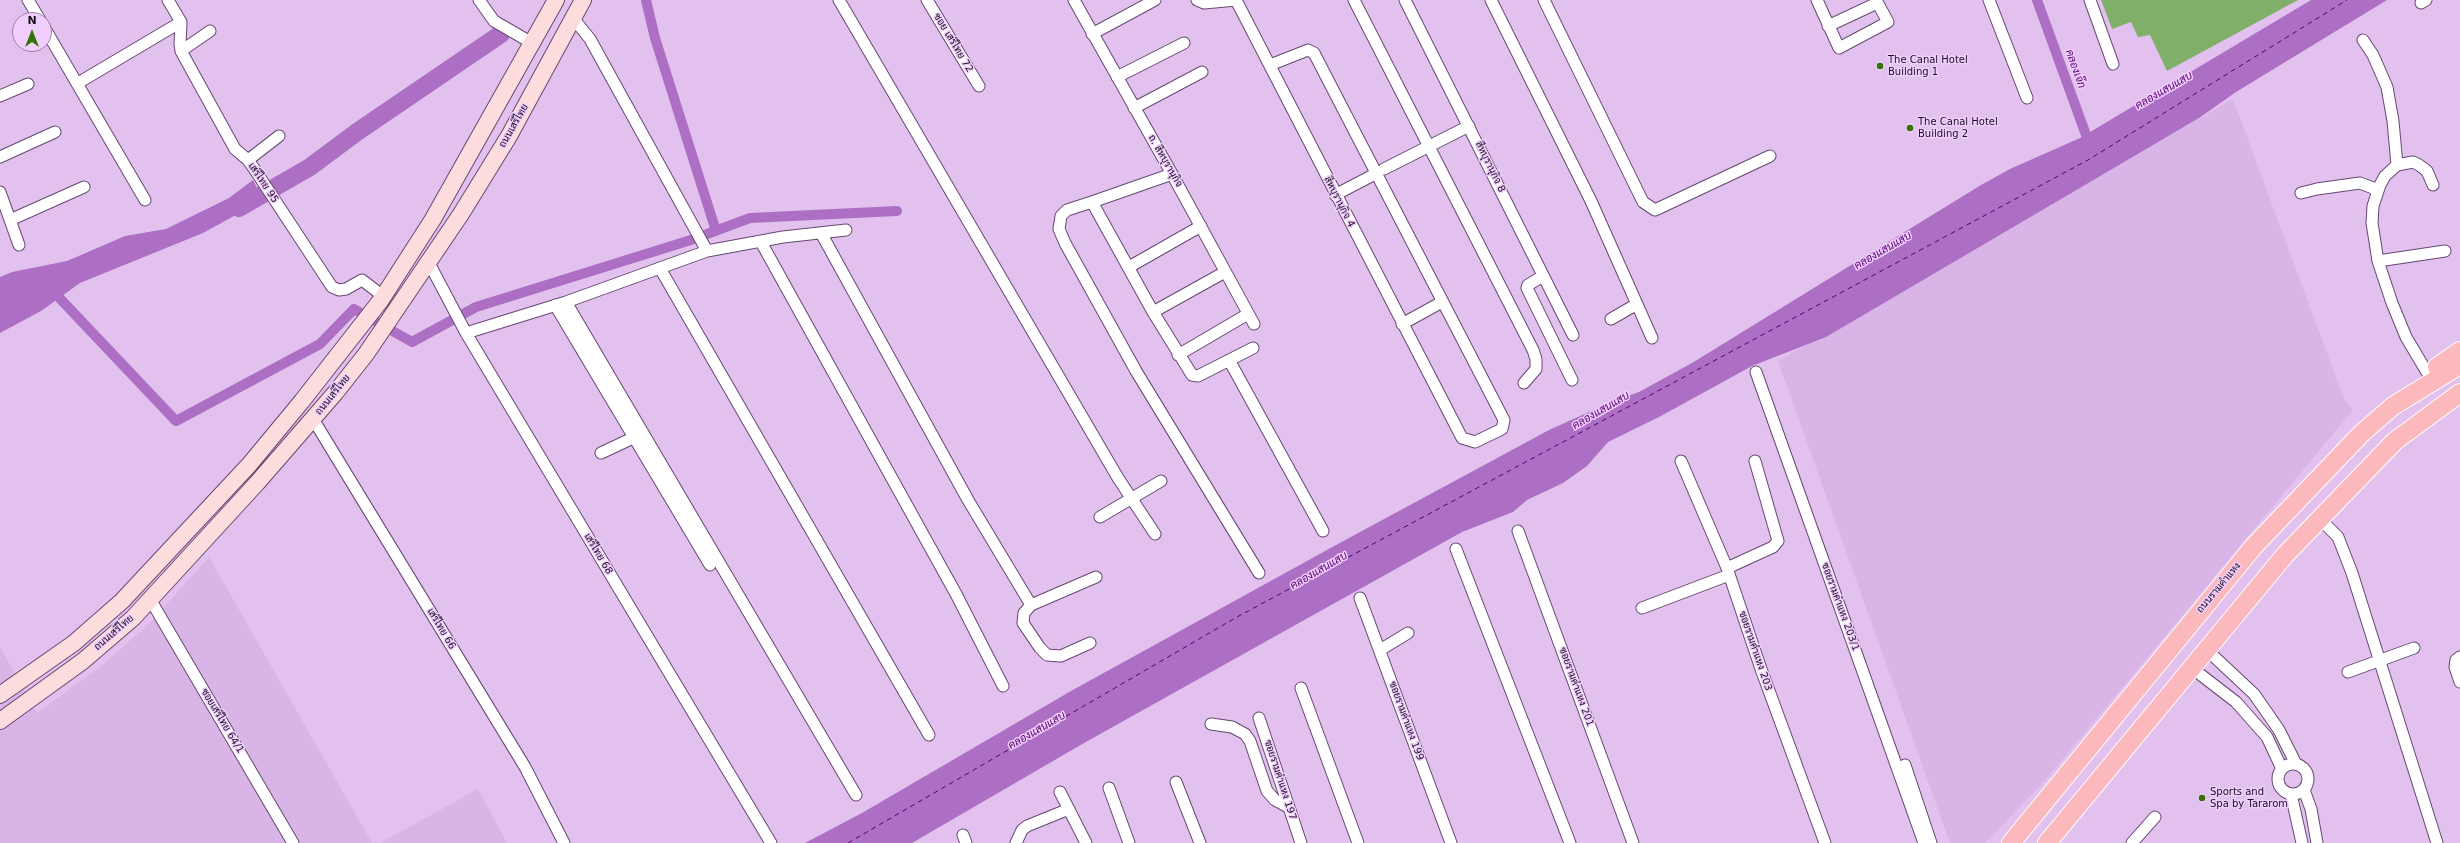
<!DOCTYPE html>
<meta charset="utf-8">
<style>
body{margin:0}
#map{position:relative;width:2460px;height:843px;overflow:hidden;background:#e2c1ef;font-family:"DejaVu Sans",sans-serif}
canvas{display:block}
.north{position:absolute;left:12px;top:12px;width:40px;height:40px;box-sizing:border-box;background:#f0cefd;border:1px solid #9b82a5;border-radius:50%;rotate:0deg;font-size:11px;font-weight:700;line-height:16px;text-align:center;color:#1b0f20}
.north::after{content:'';display:block;margin:auto;width:14px;height:18px;background:#357207;clip-path:polygon(50% 0,100% 100%,50% 72%,0 100%)}
</style>
<div id="map">
<canvas width="2460" height="843"></canvas>
<div class="north">N</div>
</div>
<script>
const ctx = document.querySelector('canvas').getContext('2d');
ctx.lineJoin = 'round';
function fillPath(path, color) { ctx.fillStyle = color; ctx.fill(path, 'evenodd'); }
const toPath = rows => new Path2D(rows.map(r => 'M' + r).join(''));
function stroke(path, color, width, dash) { ctx.strokeStyle = color; ctx.lineWidth = width; ctx.lineCap = dash ? 'butt' : 'round'; ctx.setLineDash(dash || []); ctx.stroke(path); }
function label(font, color, halo, rows, align = 'center') {
  ctx.font = font + ' "DejaVu Sans",Sarabun,sans-serif'; ctx.lineWidth = 3; ctx.setLineDash([]); ctx.textBaseline = 'middle'; ctx.strokeStyle = halo; ctx.fillStyle = color; for (const [text, x, y, turn = 0] of rows) {
    ctx.save(); ctx.translate(x, y); ctx.rotate((+turn || 0) * Math.PI / 180); ctx.textAlign = isNaN(turn) ? turn : align; if (halo) ctx.strokeText(text, 0, 0); ctx.fillText(text, 0, 0); ctx.restore();
  }
}
const built = toPath([
 [2233,99,2344,399,2353,410,2042,784,1985,843,1950,843,1778,361],
 [209,557,372,843,0,843,0,647,37,713,100,667,150,623],
 [478,789,507,843,380,843]
]);
const green = toPath([
 [2101,0,2298,0,2167,71,2150,35,2138,37,2131,22,2112,29]
]);
const water = toPath([
 [2311,0,2387,0,2236,92,2199,118,1826,337,1752,366,1659,417,1608,442,1587,466,1563,483,1527,500,1513,512,1462,532,1084,743,912,843,805,843,862,813,1071,691,1336,545,1549,430,1611,402,1639,392,1692,363,1981,185,2010,169,2080,138],
 [253,180,263,200,203,233,80,283,41,311,0,333,0,277,12,272,67,261,125,236,166,229,229,198]
]);
const canal = toPath([
 [646,0,655,38,716,231],
 [2037,0,2090,146],
 [707,234,750,218,897,211],
 [50,288,176,421,320,344,354,309,412,342,476,307,694,239]
]);
const river = toPath([
 [239,208,310,167,357,132,501,34]
]);
const ferry = toPath([
 [848,843,1237,617,2088,160,2347,0]
]);
const street = toPath([
 [28,0,40,20],
 [479,0,494,21,532,43],
 [839,0,1118,478,1155,534],
 [927,0,979,86],
 [1074,0,1172,174,1254,324],
 [1197,0,1204,3,1236,0,1462,438,1475,442,1502,429,1504,420,1314,53,1308,50,1270,65],
 [1354,0,1533,350,1536,359,1536,369,1524,383],
 [1405,0,1573,335],
 [1491,0,1591,201,1652,338],
 [1544,0,1643,202,1655,210,1770,156],
 [1817,0,1839,48,1888,22,1876,0],
 [1989,0,2027,98],
 [2090,0,2113,64],
 [2421,3,2426,0],
 [573,18,590,39,707,251],
 [181,22,180,44,181,51,235,149,248,160,255,170,332,287,339,290,346,289,362,280,383,296],
 [1828,26,1877,3],
 [44,27,145,200],
 [1092,34,1155,0],
 [2363,40,2373,55,2387,87,2393,121,2397,165],
 [181,51,210,31],
 [1117,77,1184,43],
 [78,83,181,22,168,0],
 [0,96,28,84],
 [1134,108,1202,72],
 [0,157,55,132],
 [248,160,279,136],
 [1384,169,1469,126],
 [1172,174,1092,202,1153,312,1192,375,1198,376,1253,348],
 [0,192,19,245],
 [2301,193,2317,189,2360,183,2373,188,2377,192],
 [1335,195,1377,173],
 [1092,202,1067,210,1061,216,1059,229,1065,243,1136,371,1259,573],
 [10,220,84,187],
 [821,233,968,500,1031,605,1096,577],
 [761,242,956,594,1003,686],
 [2378,261,2445,251],
 [429,263,466,333,771,843],
 [1129,267,1201,226],
 [661,270,929,735],
 [1543,276,1528,285,1527,288,1572,380],
 [566,302,856,795],
 [555,305,710,565],
 [1153,312,1225,272],
 [1611,319,1637,304],
 [1402,324,1442,302],
 [466,333,566,302,707,251,783,237,846,230],
 [1178,355,1248,314],
 [1229,360,1323,531],
 [1756,372,1924,843],
 [2428,374,2406,337,2392,303,2378,261,2372,223,2373,206,2380,185,2385,176,2397,165,2413,162,2419,165,2427,171,2433,185],
 [313,419,525,767,564,843],
 [601,453,635,437],
 [1681,461,1727,568,1761,669,1825,843],
 [1100,517,1161,481],
 [2319,518,2338,537,2352,573,2437,843],
 [1518,531,1633,843],
 [1456,549,1570,843],
 [1727,568,1773,547,1778,541,1755,461],
 [1360,598,1451,843],
 [150,599,293,843],
 [1031,605,1024,613,1023,623,1040,648,1047,655,1061,656,1090,643],
 [1642,608,1729,575],
 [1380,650,1408,633],
 [2207,650,2254,694,2279,730,2296,764],
 [2460,657,2456,660,2455,667,2460,682],
 [2192,668,2236,702,2267,737,2282,769],
 [2348,672,2414,648],
 [1301,688,1358,843],
 [1259,718,1301,843],
 [1211,724,1232,727,1245,734,1250,741,1267,791,1275,800,1288,807],
 '2278 779a15 15 0 1 1 30 0a15 15 0 1 1-30 0Z',
 [1905,765,1931,843],
 [1176,782,1200,843],
 [1109,788,1129,843],
 [2304,790,2311,809,2317,843],
 [1060,792,1086,843],
 [2291,794,2302,843],
 [963,835,966,843],
 [1016,843,1022,830,1027,826,1069,809],
 [2132,843,2155,817]
]);
const secondary = toPath([
 [0,695,74,643,122,601,249,465,302,401,381,300,433,219,556,0],
 [0,721,83,661,133,618,257,483,336,392,366,354,461,214,509,136,583,0]
]);
const primary = toPath([
 [2437,367,2460,351],
 [2011,843,2254,546,2362,433,2393,406,2460,365],
 [2047,843,2285,555,2395,441,2460,393]
]);
const markers = [
 [1880,66,4,"#357207"],
 [1910,128,4,"#357207"],
 [2202,798,4,"#357207"]
];
const streetNames = [
 ["ซอย เสรีไทย 72",953,43,59],
 ["ถนนเสรีไทย",514,126,-60],
 ["ถ. สีหบุรานุกิจ",1165,161,60],
 ["สีหบุรานุกิจ 8",1490,167,64],
 ["เสรีไทย 95",263,183,56],
 ["สีหบุรานุกิจ 4",1339,202,63],
 ["ถนนเสรีไทย",333,395,-51],
 ["เสรีไทย 68",598,554,59],
 ["ถนนรามคำแหง",2219,588,-50],
 ["ซอยรามคำแหง 203/1",1840,607,70],
 ["เสรีไทย 66",441,629,59],
 ["ถนนเสรีไทย",114,633,-41],
 ["ซอยรามคำแหง 203",1755,651,71],
 ["ซอยรามคำแหง 201",1576,687,70],
 ["ซอยเสรีไทย 64/1",222,721,59],
 ["ซอยรามคำแหง 199",1406,721,70],
 ["ซอยรามคำแหง 197",1280,780,72]
];
const poiNames = [
 ["The Canal Hotel",1888,60],
 ["Building 1",1888,72],
 ["The Canal Hotel",1918,122],
 ["Building 2",1918,134],
 ["Sports and",2210,792],
 ["Spa by Tararom",2210,804]
];
const waterNames = [
 ["คลองเจ๊ก",2075,69,70],
 ["คลองแสนแสบ",2164,91,-30],
 ["คลองแสนแสบ",1883,251,-30],
 ["คลองแสนแสบ",1601,411,-30],
 ["คลองแสนแสบ",1319,571,-30],
 ["คลองแสนแสบ",1037,731,-30]
];
fillPath(built, '#d8b4e7');
fillPath(green, '#7faf69');
fillPath(water, '#ac6fc3');
stroke(canal, '#ac6fc3', 10);
stroke(river, '#ac6fc3', 18);
stroke(ferry, '#58006f', 1, [5, 4]);
stroke(street, '#654971', 13);
stroke(secondary, '#654971', 18);
stroke(primary, '#fff', 20);
stroke(street, '#fff', 11);
stroke(secondary, '#fddcde', 16);
stroke(primary, '#fbb9be', 18);
for (const [x, y, r, color] of markers) { const dot = new Path2D(); dot.arc(x, y, r, 0, 2 * Math.PI); ctx.fillStyle = color; ctx.fill(dot); stroke(dot, '#f0cefd', 1.5); }
label('10px', '#1b0f20', '#f0cefd', streetNames);
label('10px', '#1b0f20', '#f0cefd', poiNames, 'left');
label('italic 11px', '#58006f', '#f0cefd', waterNames);
</script>
